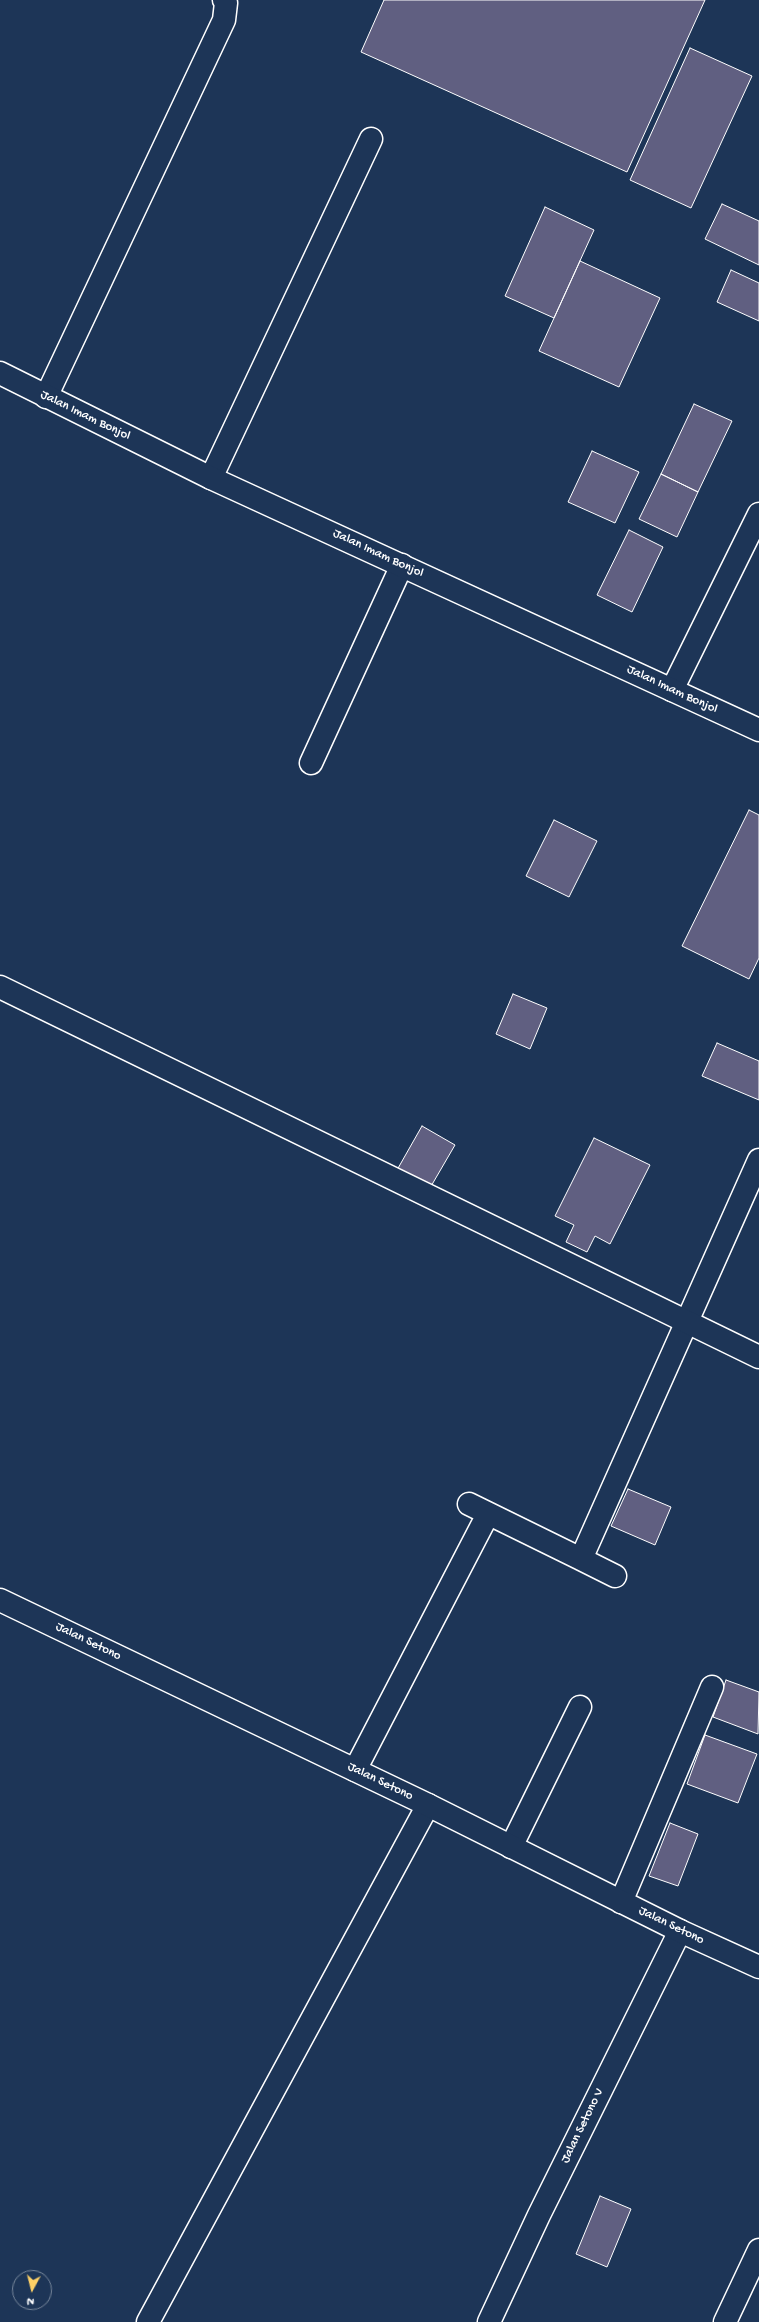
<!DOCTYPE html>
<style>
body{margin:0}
#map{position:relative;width:759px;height:2322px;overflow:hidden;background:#1d3557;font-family:"Gochi Hand",sans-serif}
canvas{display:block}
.north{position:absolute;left:12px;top:2270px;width:40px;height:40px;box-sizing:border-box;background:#1d3557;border:1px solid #77869a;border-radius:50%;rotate:187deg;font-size:11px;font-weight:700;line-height:16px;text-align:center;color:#fff}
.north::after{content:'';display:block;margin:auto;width:14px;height:18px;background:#ffd166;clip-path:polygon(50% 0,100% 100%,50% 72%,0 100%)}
</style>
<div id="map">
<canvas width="759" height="2322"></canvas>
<div class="north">N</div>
</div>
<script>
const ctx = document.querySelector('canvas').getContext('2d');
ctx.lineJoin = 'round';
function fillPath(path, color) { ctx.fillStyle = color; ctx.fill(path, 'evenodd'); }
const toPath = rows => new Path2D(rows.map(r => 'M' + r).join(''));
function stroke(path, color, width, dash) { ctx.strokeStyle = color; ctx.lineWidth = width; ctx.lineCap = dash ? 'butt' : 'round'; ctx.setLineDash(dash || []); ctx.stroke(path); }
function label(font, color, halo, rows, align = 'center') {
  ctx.font = font + ' "Gochi Hand",sans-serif'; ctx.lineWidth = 3.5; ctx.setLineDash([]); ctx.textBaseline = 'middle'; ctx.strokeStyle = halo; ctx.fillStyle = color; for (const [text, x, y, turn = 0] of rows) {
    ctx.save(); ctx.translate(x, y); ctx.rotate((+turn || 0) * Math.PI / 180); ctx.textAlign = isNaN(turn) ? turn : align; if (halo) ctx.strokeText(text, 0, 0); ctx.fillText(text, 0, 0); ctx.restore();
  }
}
const building = toPath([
 [384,0,705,0,627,172,361,52,384,0],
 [690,48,752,76,691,208,630,180,690,48],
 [722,204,759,221,759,265,705,239,722,204],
 [545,207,594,230,554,318,505,296,545,207],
 [580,261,660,298,619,387,539,351,580,261],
 [731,270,759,283,759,321,717,302,731,270],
 [694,404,732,421,698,492,661,474,694,404],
 [592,451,639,472,615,523,568,502,592,451],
 [661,474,698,492,677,537,639,519,661,474],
 [629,530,663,547,632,612,597,595,629,530],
 [749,810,759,815,759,958,749,979,682,946,749,810],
 [554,820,597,841,569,897,526,876,554,820],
 [513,994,547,1008,530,1049,496,1034,513,994],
 [717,1043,759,1061,759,1100,702,1076,717,1043],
 [422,1126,455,1145,430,1188,397,1170,422,1126],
 [594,1138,650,1165,610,1244,595,1236,587,1252,566,1242,574,1225,555,1216,594,1138],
 [628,1489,671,1507,655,1545,611,1526,628,1489],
 [726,1680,759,1692,758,1734,713,1717,726,1680],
 [705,1735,757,1754,738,1803,687,1784,705,1735],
 [670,1823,698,1834,678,1886,649,1876,670,1823],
 [600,2196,631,2209,607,2267,576,2254,600,2196]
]);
const street = toPath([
 [46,397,224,20,226,3,224,0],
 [211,478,371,139],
 [672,690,759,514],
 [311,763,402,565],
 [469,1504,581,1559,759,1160],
 [581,1559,615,1576],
 [355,1770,488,1514],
 [511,1847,580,1707],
 [621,1902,712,1687],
 [148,2322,428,1805],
 [489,2322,539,2215,680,1931],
 [725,2322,759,2250]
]);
const secondary = toPath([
 [0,987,759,1357],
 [0,1600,428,1805,680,1931,759,1967]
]);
const primary = toPath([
 [0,373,211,478,759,730]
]);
const streetNames = [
 ["Jalan Imam Bonjol",85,416,26],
 ["Jalan Imam Bonjol",378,554,25],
 ["Jalan Imam Bonjol",672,690,25],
 ["Jalan Setono",88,1642,26],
 ["Jalan Setono",380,1782,26],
 ["Jalan Setono",671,1926,26],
 ["Jalan Setono V",583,2126,-64]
];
fillPath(building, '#605f81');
stroke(building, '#fff', 1);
stroke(street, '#fff', 25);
stroke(secondary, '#fff', 25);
stroke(primary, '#fff', 25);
stroke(street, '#1d3557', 22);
stroke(secondary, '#1d3557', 22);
stroke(primary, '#1d3557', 22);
label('13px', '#fff', '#1d3557', streetNames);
</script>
